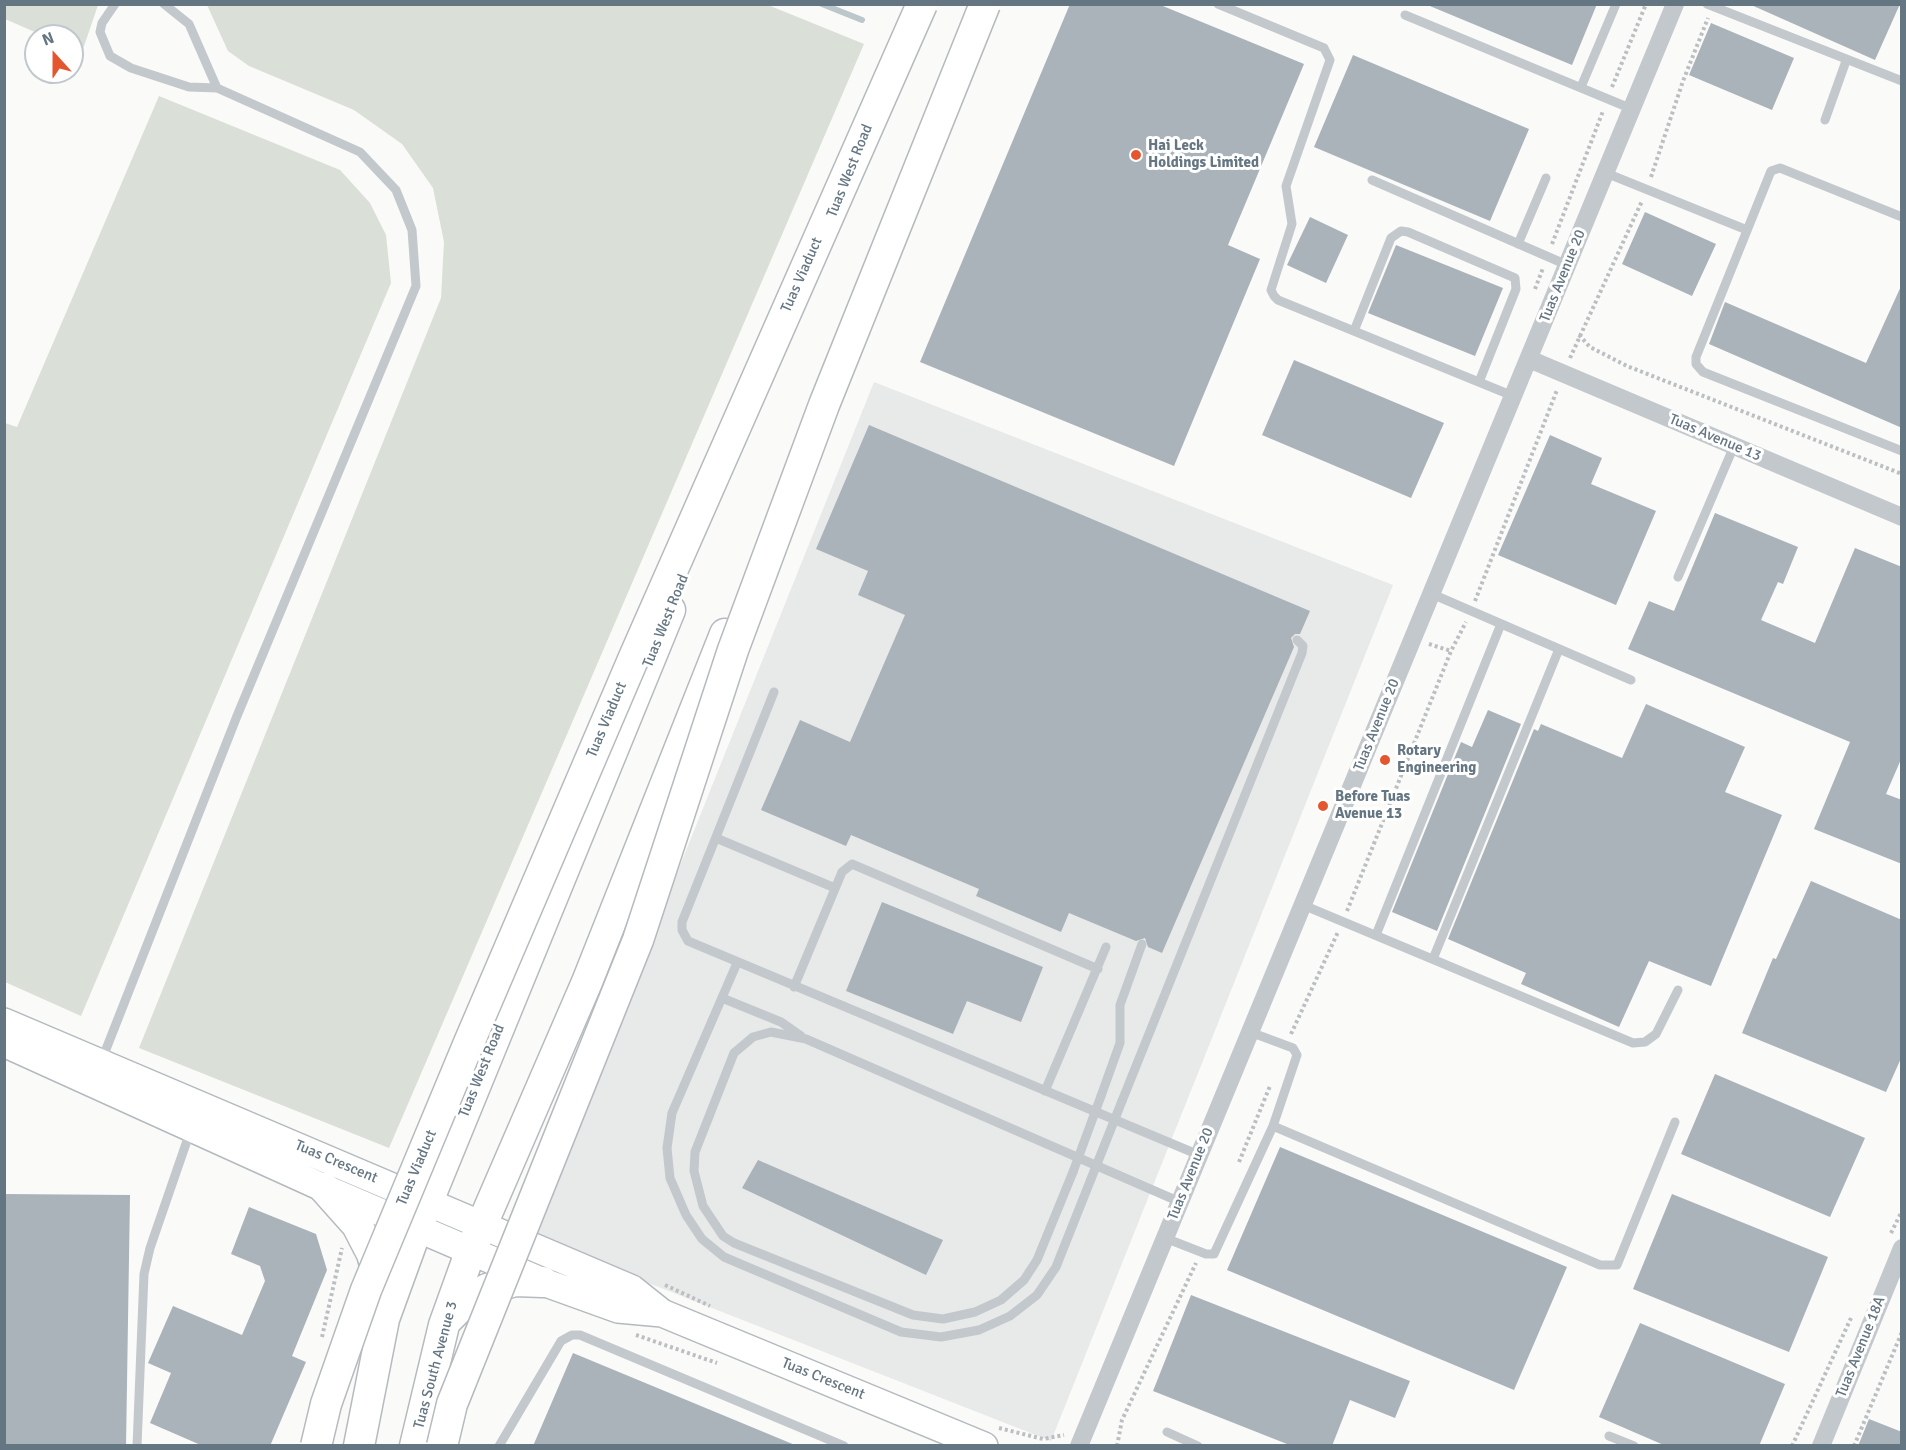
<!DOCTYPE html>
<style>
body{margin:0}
#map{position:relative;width:1906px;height:1450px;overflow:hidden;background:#fafaf8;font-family:Signika,sans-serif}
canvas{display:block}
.frame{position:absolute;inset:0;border:6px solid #657683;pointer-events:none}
.north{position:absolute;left:24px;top:24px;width:60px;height:60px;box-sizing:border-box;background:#fff;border:2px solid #c1c8cd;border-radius:50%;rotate:339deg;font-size:16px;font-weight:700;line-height:24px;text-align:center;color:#657683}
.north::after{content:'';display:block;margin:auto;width:21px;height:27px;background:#e4572e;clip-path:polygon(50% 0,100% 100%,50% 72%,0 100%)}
</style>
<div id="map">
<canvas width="1906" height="1450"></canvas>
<div class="frame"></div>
<div class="north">N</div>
</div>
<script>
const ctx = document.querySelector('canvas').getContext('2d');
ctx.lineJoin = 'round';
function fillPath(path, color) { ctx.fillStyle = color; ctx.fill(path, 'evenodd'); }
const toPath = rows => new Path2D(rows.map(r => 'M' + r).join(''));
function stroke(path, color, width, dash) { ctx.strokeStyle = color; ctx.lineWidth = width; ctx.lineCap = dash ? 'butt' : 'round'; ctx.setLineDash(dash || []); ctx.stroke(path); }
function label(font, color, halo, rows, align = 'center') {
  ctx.font = font + ' Signika,sans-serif'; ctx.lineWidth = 6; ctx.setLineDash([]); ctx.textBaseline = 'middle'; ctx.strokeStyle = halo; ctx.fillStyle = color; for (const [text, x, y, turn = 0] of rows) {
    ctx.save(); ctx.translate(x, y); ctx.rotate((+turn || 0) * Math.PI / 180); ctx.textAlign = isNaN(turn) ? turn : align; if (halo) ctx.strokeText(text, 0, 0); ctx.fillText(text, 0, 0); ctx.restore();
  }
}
const built = toPath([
 [874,382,1393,585,1051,1441,531,1237]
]);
const green = toPath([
 [4,5,5,4,98,5,82,52,72,48,72,36,44,36,5,19],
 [207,5,768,5,864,44,389,1148,139,1048,441,298,444,242,433,188,402,144,354,110,249,66,228,51],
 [159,96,340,170,370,203,386,235,391,283,81,1016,5,982,5,423,17,427]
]);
const stream = toPath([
 [822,4,862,20]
]);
const building = toPath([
 [1070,4,1158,4,1304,64,1228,245,1260,259,1174,466,920,362],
 [1425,4,1597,4,1572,65],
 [1749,4,1900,4,1875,60],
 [1711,23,1794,58,1772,110,1689,75],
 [1353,55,1529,129,1490,221,1314,147],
 [1645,212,1716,244,1692,296,1622,264],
 [1310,217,1348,235,1326,283,1287,265],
 [1396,245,1503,288,1475,356,1368,313],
 [1902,284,1902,428,1709,344,1725,302,1866,363],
 [1294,360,1444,423,1411,498,1262,435],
 [869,425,1310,611,1300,634,1295,634,1291,638,1294,647,1162,953,1148,947,1145,938,1136,941,1069,913,1061,932,976,896,979,889,851,835,846,846,761,810,800,720,850,742,905,615,858,595,868,571,816,549],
 [1550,435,1602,458,1591,484,1656,511,1616,605,1498,555],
 [1715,513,1798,547,1783,584,1778,582,1761,620,1815,643,1855,548,1902,567,1902,757,1886,794,1902,800,1902,864,1814,829,1850,742,1628,649,1649,601,1674,611],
 [1646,704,1745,747,1725,792,1782,815,1711,986,1649,961,1619,1027,1521,984,1526,973,1448,939,1534,729,1538,731,1541,724,1622,758],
 [1488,710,1521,724,1437,931,1392,912,1461,742,1472,747],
 [1811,881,1902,920,1902,1056,1886,1092,1742,1033,1773,958,1776,959],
 [882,902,1043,967,1021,1022,967,1001,953,1034,846,991],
 [1715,1074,1865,1138,1830,1217,1681,1154],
 [1280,1147,1567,1267,1514,1390,1227,1270],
 [758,1160,943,1240,926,1275,742,1188],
 [4,1194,130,1195,126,1446,4,1446],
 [1672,1194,1828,1257,1789,1352,1633,1289],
 [249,1207,316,1234,327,1270,292,1356,306,1362,270,1446,203,1446,150,1423,171,1373,148,1363,173,1306,242,1335,265,1281,260,1266,231,1254],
 [1191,1295,1410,1381,1395,1418,1350,1400,1332,1446,1292,1446,1153,1391],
 [1640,1323,1785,1384,1759,1446,1666,1446,1599,1417],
 [573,1353,795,1445,794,1446,533,1446],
 [1869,1419,1902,1432,1902,1446,1858,1446]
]);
const path = toPath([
 [1612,87,1646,4],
 [1651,177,1683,81,1708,18],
 [1552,244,1603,111],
 [1535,289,1543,268],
 [1579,335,1590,347,1627,366,1902,474],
 [1570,358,1642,201],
 [1475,601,1557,390],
 [1429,644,1451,651],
 [1347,911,1451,651,1466,622],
 [1291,1034,1338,932],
 [1239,1162,1270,1086],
 [1891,1233,1902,1211],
 [665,1285,710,1306],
 [636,1335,717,1363],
 [322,1337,342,1248],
 [999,1428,1043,1439,1064,1435],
 [1117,1446,1122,1420,1196,1263],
 [1792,1446,1851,1318],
 [1854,1446,1902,1332]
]);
const lane = toPath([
 [164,4,189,24,217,88],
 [1218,4,1324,48,1330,60,1286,186,1292,224,1271,290,1274,296,1278,300,1513,396],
 [1707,4,1902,81],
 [1405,15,1632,109],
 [1581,87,1616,4],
 [1825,120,1846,61],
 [1606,173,1747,230],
 [1372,180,1567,265],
 [1902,217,1780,168,1771,171,1696,357,1696,364,1703,372,1902,451],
 [1518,244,1546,178],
 [1354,331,1391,238,1401,231,1408,232,1515,278,1516,289,1479,382],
 [1678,577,1734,446],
 [1432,594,1631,680],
 [774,692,682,922,682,930,688,941,1199,1155],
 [716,838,835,888],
 [1303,905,1633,1043,1645,1042,1656,1034,1678,990],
 [1376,935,1501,624],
 [1433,959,1559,649],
 [737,963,672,1113,667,1148,670,1178,686,1215,702,1239,724,1257,901,1332,941,1337,979,1330,1010,1316,1037,1295,1056,1267,1091,1179],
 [794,987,842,872,852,864,1098,969],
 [722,998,781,1022,801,1036],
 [1250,1032,1293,1048,1297,1055,1273,1126,1600,1265,1617,1265,1675,1122],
 [101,1062,237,716,416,286,412,230,396,190,360,152,217,88,189,87,131,68,110,56,100,32,102,23,115,4],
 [1045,1091,1106,947],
 [1101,1096,1120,1043,1120,1005,1142,944],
 [1122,1101,1302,653,1303,646,1297,640],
 [1073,1172,1037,1260,1024,1280,1001,1300,975,1312,943,1319,913,1315,734,1243,723,1236,703,1206,694,1171,695,1152,734,1053,753,1037,771,1032,806,1039,1180,1202],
 [1165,1238,1206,1254,1214,1254,1273,1126],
 [1167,1432,1198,1446],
 [1609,1436,1634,1446],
 [137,1446,144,1274,150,1248,190,1132],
 [499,1446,561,1341,572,1335,580,1335,844,1446]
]);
const street = toPath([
 [1529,359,1902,517],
 [1079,1446,1675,4],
 [1821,1446,1902,1248]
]);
const secondary = toPath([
 [4,1022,632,1289,662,1313,984,1446],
 [4,1043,324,1188,543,1282,618,1309,662,1313]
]);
const primary = toPath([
 [324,1188,357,1225,372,1254,380,1283],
 [447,1320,463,1304,487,1289,515,1281,543,1282],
 [359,1446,384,1319,417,1228,670,610],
 [415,1446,444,1325,471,1250,587,982,725,634]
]);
const laneBridge = toPath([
 [1073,1172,1101,1096],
 [1091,1179,1122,1101]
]);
const primaryBridge = toPath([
 [316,1446,326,1404,366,1290,468,1045,635,655,922,4],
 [442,1446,452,1404,638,940,733,650,824,405,985,4]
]);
const markers = [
 [1136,155,6,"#e4572e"],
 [1385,760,6,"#e4572e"],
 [1323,806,6,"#e4572e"]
];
const poiNames = [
 ["Hai Leck",1148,146],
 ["Holdings Limited",1148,163],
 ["Rotary",1397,751],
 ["Engineering",1397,768],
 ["Before Tuas",1335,797],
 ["Avenue 13",1335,814]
];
const streetNames = [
 ["Tuas West Road",850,171,-68],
 ["Tuas Viaduct",802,275,-66],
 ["Tuas Avenue 20",1563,276,-68],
 ["Tuas Avenue 13",1715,438,23],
 ["Tuas West Road",666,621,-68],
 ["Tuas Viaduct",607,720,-67],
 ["Tuas Avenue 20",1377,725,-68],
 ["Tuas West Road",482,1071,-68],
 ["Tuas Crescent",336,1162,23],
 ["Tuas Viaduct",417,1168,-67],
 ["Tuas Avenue 20",1191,1174,-68],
 ["Tuas Avenue 18A",1861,1347,-68],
 ["Tuas South Avenue 3",436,1365,-75],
 ["Tuas Crescent",823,1379,22]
];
fillPath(built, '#e8e9e9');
fillPath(green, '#dadfd7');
stroke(stream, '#bbc7cb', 6);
fillPath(building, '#aab3b9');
stroke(secondary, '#b3babf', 30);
stroke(primary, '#b5babe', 33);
stroke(path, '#bbbfc2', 4, [3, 3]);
stroke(lane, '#c3c8cc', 9);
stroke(street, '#c3c8cc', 18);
stroke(secondary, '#fff', 27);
stroke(primary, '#fff', 30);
stroke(primaryBridge, '#b5babe', 33, []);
stroke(laneBridge, '#c3c8cc', 9);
stroke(primaryBridge, '#fff', 30);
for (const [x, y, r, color] of markers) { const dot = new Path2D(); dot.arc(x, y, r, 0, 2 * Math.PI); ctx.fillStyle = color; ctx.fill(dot); stroke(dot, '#fff', 2); }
label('bold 15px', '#657683', '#fff', poiNames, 'left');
label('15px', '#657683', '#fff', streetNames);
</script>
